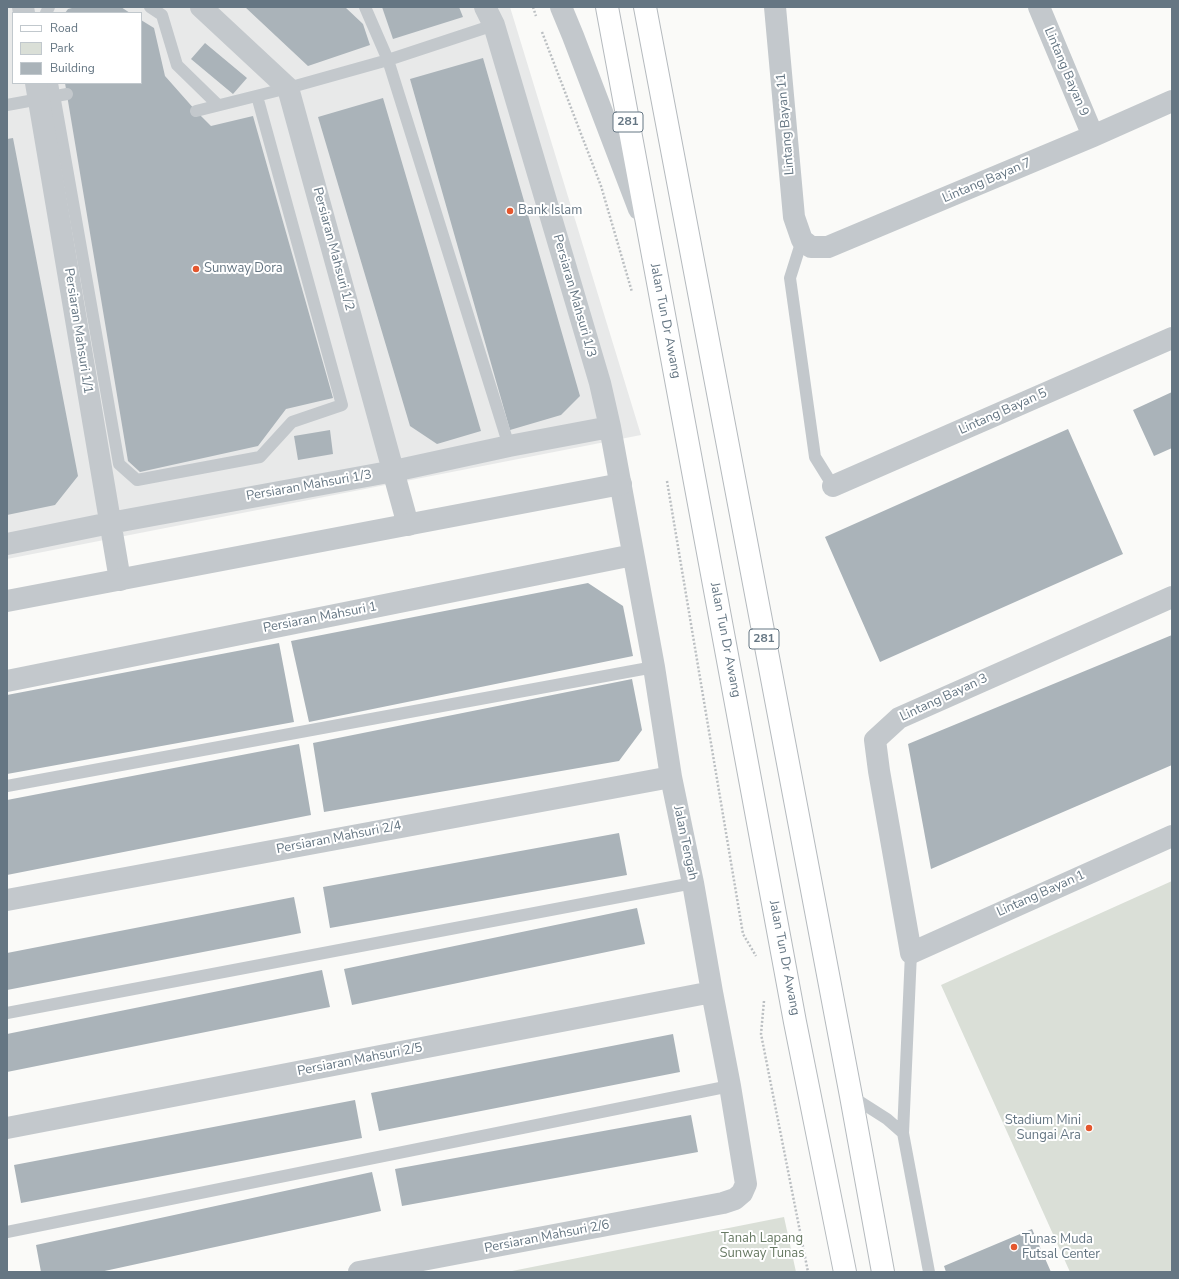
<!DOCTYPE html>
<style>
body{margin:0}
#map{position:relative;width:1179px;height:1279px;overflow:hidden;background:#fafaf8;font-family:"Nunito Sans",sans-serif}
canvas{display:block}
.frame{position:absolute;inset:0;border:8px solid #657683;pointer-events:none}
.legend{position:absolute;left:12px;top:12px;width:130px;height:72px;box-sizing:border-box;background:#fff;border:1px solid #c1c8cd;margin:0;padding:5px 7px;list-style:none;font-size:12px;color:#657683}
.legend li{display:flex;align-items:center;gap:8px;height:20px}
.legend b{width:20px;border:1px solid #c1c8cd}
</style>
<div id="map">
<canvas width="1179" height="1279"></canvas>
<div class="frame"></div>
<ul class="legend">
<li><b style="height:5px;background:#fff"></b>Road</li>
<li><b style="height:11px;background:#dadfd7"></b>Park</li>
<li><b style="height:11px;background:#aab3b9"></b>Building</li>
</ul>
</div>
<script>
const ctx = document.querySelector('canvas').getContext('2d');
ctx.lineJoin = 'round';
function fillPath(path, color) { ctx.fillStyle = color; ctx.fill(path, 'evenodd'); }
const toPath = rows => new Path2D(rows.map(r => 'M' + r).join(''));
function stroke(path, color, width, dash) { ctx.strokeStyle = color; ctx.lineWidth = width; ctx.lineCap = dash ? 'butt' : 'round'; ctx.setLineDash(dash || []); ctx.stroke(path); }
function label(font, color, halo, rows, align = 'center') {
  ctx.font = font + ' "Nunito Sans",sans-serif'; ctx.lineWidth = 4; ctx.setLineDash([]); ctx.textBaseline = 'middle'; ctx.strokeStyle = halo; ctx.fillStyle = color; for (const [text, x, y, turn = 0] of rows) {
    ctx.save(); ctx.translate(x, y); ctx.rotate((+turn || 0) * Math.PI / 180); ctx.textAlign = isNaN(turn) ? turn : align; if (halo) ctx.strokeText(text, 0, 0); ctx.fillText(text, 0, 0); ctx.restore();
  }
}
const built = toPath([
 [7,7,510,7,641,435,7,559],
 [13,13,141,13,141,83,13,83]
]);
const green = toPath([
 [1172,881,1172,1272,1070,1272,941,985],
 [784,1217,796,1272,507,1272]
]);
const building = toPath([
 [76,7,121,7,130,13,65,13,68,9],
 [245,7,345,7,363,24,370,45,308,66],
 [382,7,459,7,463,17,393,39],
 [141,20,154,28,165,76,196,111,211,126,253,116,333,398,286,409,258,446,140,472,128,461,65,83,141,83],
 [205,43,247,78,233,94,191,59],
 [483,58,580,396,561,415,510,430,410,79],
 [383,98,481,431,437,444,410,426,318,117],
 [13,138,78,476,55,505,7,515,7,139],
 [1172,392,1172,448,1154,456,1133,410],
 [1068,429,1123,554,880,662,825,537],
 [330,430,333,454,298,460,294,436],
 [588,583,623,606,633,656,309,722,291,641],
 [1172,635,1172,765,931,869,908,744],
 [279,643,294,722,7,774,7,695],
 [632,679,642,730,619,761,324,812,313,743],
 [299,744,311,815,7,875,7,800],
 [619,833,627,875,330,928,323,887],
 [294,897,301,933,7,990,7,953],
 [637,908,645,944,352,1005,344,969],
 [322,970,330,1007,7,1072,7,1034],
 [673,1034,680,1072,379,1131,371,1093],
 [355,1100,362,1138,21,1203,14,1165],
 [691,1115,698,1152,402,1206,395,1169],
 [372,1172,381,1211,100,1272,41,1272,36,1245],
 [1032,1229,1051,1272,946,1272,944,1266]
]);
const path = toPath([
 [533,7,536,16],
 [542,32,601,186,632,292],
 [667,481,743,934,756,956],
 [764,1001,761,1034,808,1272]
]);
const service = toPath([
 [150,7,162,15,177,65,218,105],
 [365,7,388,60,509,446],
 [46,13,49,7],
 [52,83,119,464,137,480,260,457,292,422,342,405,257,96],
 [7,105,67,94],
 [196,111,288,88,388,60,494,25],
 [802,240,790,278,815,457,833,486],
 [7,786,654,667],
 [7,1013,693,883],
 [851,1096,887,1119,903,1133,929,1272],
 [903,1133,911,953],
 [7,1232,730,1086]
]);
const minor = toPath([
 [23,7,24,13],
 [201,7,288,88,408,525],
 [561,7,573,36,639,209],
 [775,7,794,217,802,240,811,247,828,247,1093,136,1172,101],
 [1039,7,1093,136],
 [36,83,120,580],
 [833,486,1172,338],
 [7,544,110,523,394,471,509,446,610,427],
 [1172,597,899,718,875,740,879,771,911,953,1172,836],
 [7,681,633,555],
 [7,900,671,777],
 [7,1128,712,992],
 [359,1272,723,1203,735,1199,742,1193,746,1184,730,1086,712,992,693,883,671,777,654,667,610,427,600,383,494,25,485,7]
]);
const tertiary = toPath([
 [7,601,621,484]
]);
const primary = toPath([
 [607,7,795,1022,845,1272],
 [645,7,851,1096,883,1272]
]);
const markers = [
 [510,211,4,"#e4572e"],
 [196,269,4,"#e4572e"],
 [1089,1128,4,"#e4572e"],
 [1014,1247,4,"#e4572e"]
];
const shields = [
 [628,122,30],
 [764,639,30]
];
const shieldNames = [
 ["281",628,122],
 ["281",764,639]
];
const streetNames = [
 ["Lintang Bayan 9",1066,72,67],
 ["Lintang Bayan 11",786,124,-95],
 ["Lintang Bayan 7",987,181,-23],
 ["Persiaran Mahsuri 1/2",333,249,75],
 ["Persiaran Mahsuri 1/3",574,296,74],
 ["Jalan Tun Dr Awang",665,321,79],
 ["Persiaran Mahsuri 1/1",78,331,81],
 ["Lintang Bayan 5",1003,412,-24],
 ["Persiaran Mahsuri 1/3",309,486,-10],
 ["Persiaran Mahsuri 1",320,618,-11],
 ["Jalan Tun Dr Awang",725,640,79],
 ["Lintang Bayan 3",944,698,-25],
 ["Persiaran Mahsuri 2/4",339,838,-11],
 ["Jalan Tengah",685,843,78],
 ["Lintang Bayan 1",1041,894,-24],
 ["Jalan Tun Dr Awang",784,958,79],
 ["Persiaran Mahsuri 2/5",360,1060,-11],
 ["Persiaran Mahsuri 2/6",547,1237,-11]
];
const poiNames = [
 ["Bank Islam",518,211],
 ["Sunway Dora",204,269],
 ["Stadium Mini",1081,1121,"right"],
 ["Sungai Ara",1081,1136,"right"],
 ["Tunas Muda",1022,1240],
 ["Futsal Center",1022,1255]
];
const parkNames = [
 ["Tanah Lapang",762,1239],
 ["Sunway Tunas",762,1254]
];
fillPath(built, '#e8e9e9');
fillPath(green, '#dadfd7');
fillPath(building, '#aab3b9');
stroke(primary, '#b5babe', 24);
stroke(path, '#bbbfc2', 2.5, [2, 2]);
stroke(service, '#c3c8cc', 12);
stroke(minor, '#c3c8cc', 22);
stroke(tertiary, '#c3c8cc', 22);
stroke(primary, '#fff', 22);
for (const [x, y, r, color] of markers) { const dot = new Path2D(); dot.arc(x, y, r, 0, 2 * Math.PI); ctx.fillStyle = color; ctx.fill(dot); stroke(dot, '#fff', 1.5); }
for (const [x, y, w] of shields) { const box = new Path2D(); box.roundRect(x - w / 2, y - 10, w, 20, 3); ctx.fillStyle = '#fff'; ctx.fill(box); stroke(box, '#657683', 1); }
label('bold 12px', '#657683', null, shieldNames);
label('13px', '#657683', '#fff', streetNames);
label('13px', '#657683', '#fff', poiNames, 'left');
label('13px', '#687a64', '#fff', parkNames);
</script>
